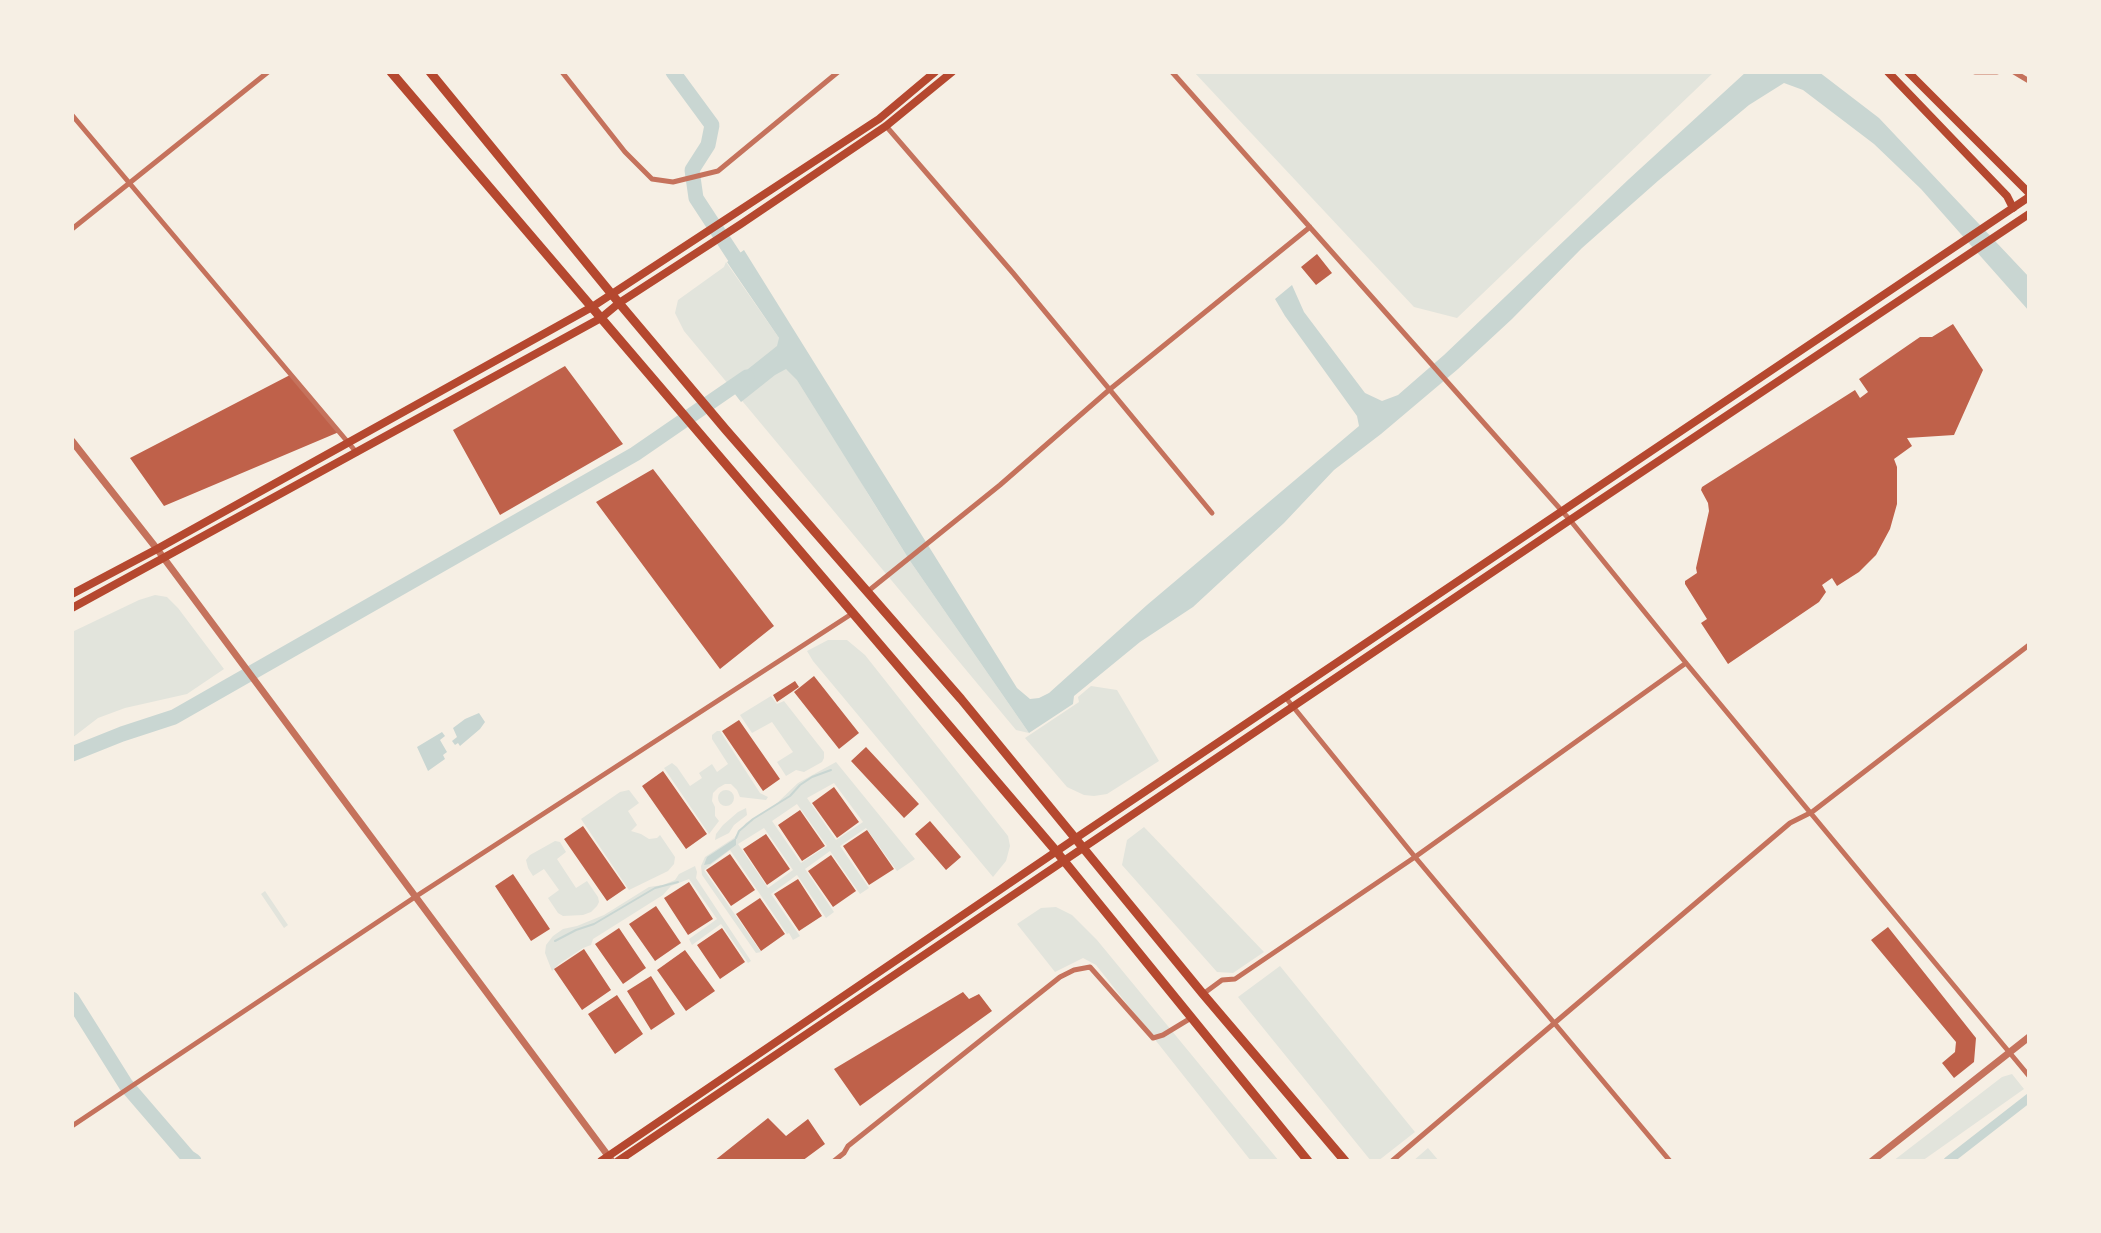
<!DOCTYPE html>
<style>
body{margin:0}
#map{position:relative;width:2101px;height:1233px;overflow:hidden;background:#f6efe4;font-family:"Roboto Serif",serif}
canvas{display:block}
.frame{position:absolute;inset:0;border:74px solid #f6efe4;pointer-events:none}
</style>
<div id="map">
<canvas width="2101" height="1233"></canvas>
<div class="frame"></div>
</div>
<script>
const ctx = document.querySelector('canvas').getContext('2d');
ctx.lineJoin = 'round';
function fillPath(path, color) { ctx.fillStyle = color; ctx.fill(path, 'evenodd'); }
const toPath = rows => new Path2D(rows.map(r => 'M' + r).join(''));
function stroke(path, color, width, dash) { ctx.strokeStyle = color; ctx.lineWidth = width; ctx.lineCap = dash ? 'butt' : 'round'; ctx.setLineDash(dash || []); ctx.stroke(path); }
const green = toPath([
 [1194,72,1714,72,1457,318,1414,307],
 [726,262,779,338,868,494,910,561,1029,733,1016,730,684,331,675,313,678,300,724,267],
 [155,595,167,597,178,608,224,669,187,694,125,708,98,718,72,738,72,632,139,600],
 [828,640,847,640,865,655,1008,836,1010,846,1006,861,993,877,813,661,807,651],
 [1091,686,1117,690,1159,761,1107,794,1094,796,1084,795,1067,787,1025,738,1079,702,1078,697],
 [771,696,777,704,784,701,824,752,824,758,822,762,804,772,796,770,786,776,777,762,793,752,772,722,752,733,740,715],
 [717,731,720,731,760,793,768,797,766,800,740,797,737,790,731,784,725,784,718,788,713,793,712,801,715,807,715,816,719,821,709,834,664,768,672,763,677,767,690,786,702,778,699,773,712,764,717,772,728,764,712,739,712,735],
 [836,762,915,859,897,871,866,828,840,846,869,888,860,894,830,851,805,869,834,912,826,918,797,875,771,894,800,936,793,940,789,933,787,934,730,850,704,870,761,952,756,953,702,875,701,866,705,857,734,838,746,823,775,805,798,783],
 [834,783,863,822,836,840,807,798],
 [797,804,827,846,801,863,772,821],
 [764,828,793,870,768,888,738,844],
 '718 798a8 8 0 1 1 16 0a8 8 0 1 1-16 0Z',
 [629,790,639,803,628,811,637,825,631,831,641,834,649,839,657,838,660,835,675,857,674,864,668,871,629,890,581,819,620,792],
 [746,808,747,815,734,825,729,833,715,840,716,834,723,825,738,812],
 [1144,827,1264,952,1233,973,1217,972,1122,865,1127,840],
 [555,841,560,842,566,852,557,859,576,888,587,881,598,897,599,902,597,906,591,912,583,915,563,916,558,913,548,898,559,890,544,869,533,876,528,868,526,860,530,855],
 [695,866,697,872,696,878,751,961,748,963,721,924,692,945,689,939,717,919,689,879,671,886,663,895,593,939,591,945,583,948,559,964,552,971,545,953,546,945,553,936,563,929,577,926,604,915,649,887,663,885,675,880,679,874],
 [265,891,288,925,284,928,261,894],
 [1056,907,1072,915,1097,940,1279,1161,1251,1161,1096,965,1083,958,1055,972,1017,924,1041,908],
 [1280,966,1415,1132,1378,1161,1371,1161,1238,997],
 [2012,1074,2024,1089,1922,1161,1893,1161,2002,1077],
 [1428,1148,1439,1161,1413,1161]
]);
const water = toPath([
 [1746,72,1819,72,1879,118,2029,277,2029,311,1921,189,1874,144,1803,90,1784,83,1749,105,1659,180,1582,248,1512,319,1458,369,1381,434,1334,470,1284,523,1193,607,1140,642,1074,696,1073,704,1029,733,910,561,797,380,786,369,775,375,741,402,728,385,777,346,779,338,727,262,744,250,1017,688,1030,699,1039,698,1049,693,1147,605,1359,426,1357,416,1285,316,1275,299,1292,285,1304,312,1365,393,1382,401,1398,395,1444,355,1629,179],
 [479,713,485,722,480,729,460,746,458,743,455,745,452,741,457,737,453,728,465,719],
 [442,732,445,736,440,740,447,752,443,755,445,759,428,771,417,747],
 [736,838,736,845,710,864,704,865,707,857]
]);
const stream = toPath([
 [736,838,739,831,753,819,790,796,800,785,812,777,831,770],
 [555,941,576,930,594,924,655,888,678,882]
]);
const canal = toPath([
 [1948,1161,2029,1098]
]);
const river = toPath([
 [673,72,712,125,708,145,692,170,696,198,745,273],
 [72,754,122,734,174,717,635,454,747,377],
 [72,999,126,1085,188,1157,194,1161]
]);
const building = toPath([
 [1317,254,1332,273,1316,285,1301,267],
 [1953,324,1983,370,1954,435,1907,438,1912,446,1894,459,1897,467,1897,504,1890,529,1876,555,1859,572,1837,586,1832,578,1822,585,1826,592,1819,602,1728,664,1701,623,1707,619,1685,584,1685,581,1697,573,1696,568,1709,511,1708,503,1701,490,1702,487,1855,390,1860,398,1868,392,1859,379,1920,337,1932,337],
 [565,366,623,444,500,515,453,430],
 [290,375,339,432,164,506,130,458],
 [653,469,774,626,720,669,596,502],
 [814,676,859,733,839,749,794,692],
 [795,681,799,687,777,702,773,695],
 [739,720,780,779,763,791,722,731],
 [866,747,919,804,904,818,851,761],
 [663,771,707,834,686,849,642,786],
 [834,787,859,822,837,838,812,803],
 [800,810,825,846,802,861,778,825],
 [930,821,961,857,946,870,915,834],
 [583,826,626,888,607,901,564,839],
 [867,830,894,869,869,885,843,846],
 [766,834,790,869,767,885,743,849],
 [730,854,755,890,731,906,706,870],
 [831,855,856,891,833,907,808,871],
 [513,874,550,929,531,941,495,886],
 [798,879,822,916,799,931,774,894],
 [689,882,713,919,688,935,664,898],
 [760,898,785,934,761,951,736,914],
 [656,906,681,943,655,961,629,924],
 [1888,927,1976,1038,1974,1062,1954,1078,1942,1063,1955,1052,1956,1042,1871,940],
 [619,928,646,968,623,984,595,944],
 [722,928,745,962,720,979,697,945],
 [584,949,611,990,582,1010,554,969],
 [685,950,715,991,686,1011,657,970],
 [651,976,675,1014,651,1030,627,991],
 [963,992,969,999,979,994,992,1011,860,1106,834,1069],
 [617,995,643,1034,615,1054,588,1014],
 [768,1118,786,1136,808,1119,825,1144,802,1161,714,1161]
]);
const minor = toPath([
 [562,72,625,152,652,179,673,182,718,171,838,72],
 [1172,72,1570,520,1686,663,2029,1076],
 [1975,72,1997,72],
 [2014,72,2029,81],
 [72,115,357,453],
 [886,126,1013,273,1212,513],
 [72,229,268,72],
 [867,592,1000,485,1109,390,1310,227],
 [1286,698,1415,857,1670,1161],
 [1203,994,1222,980,1235,979,1415,857,1686,663],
 [72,1126,415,897,853,613],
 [834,1161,844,1153,848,1146,1060,977,1074,970,1090,967,1153,1038,1163,1035,1191,1018],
 [1392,1161,1790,823,1812,812,2029,645]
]);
const tertiary = toPath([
 [72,441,157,549,612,1161],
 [1872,1161,2029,1037]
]);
const secondary = toPath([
 [1888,72,2007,196,2013,208],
 [1908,72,2029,193],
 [72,594,157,549,592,307,879,119,935,72],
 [72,608,601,318,619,303,741,224,886,126,952,72]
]);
const primary = toPath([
 [601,1161,1076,838,2029,197],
 [618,1161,1570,520,2029,214]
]);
const trunk = toPath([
 [391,72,1056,851,1308,1161],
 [430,72,619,303,726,430,961,699,1203,994,1345,1161]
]);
fillPath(green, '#e2e4dc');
fillPath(water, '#c9d6d2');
stroke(stream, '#c9d6d2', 2);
stroke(canal, '#c9d6d2', 9);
stroke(river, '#c9d6d2', 15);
fillPath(building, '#bf614a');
stroke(minor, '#c5725c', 5);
stroke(tertiary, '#c5725c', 7);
stroke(secondary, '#b5482f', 8);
stroke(primary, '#b5482f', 8);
stroke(trunk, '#b5482f', 9);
</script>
